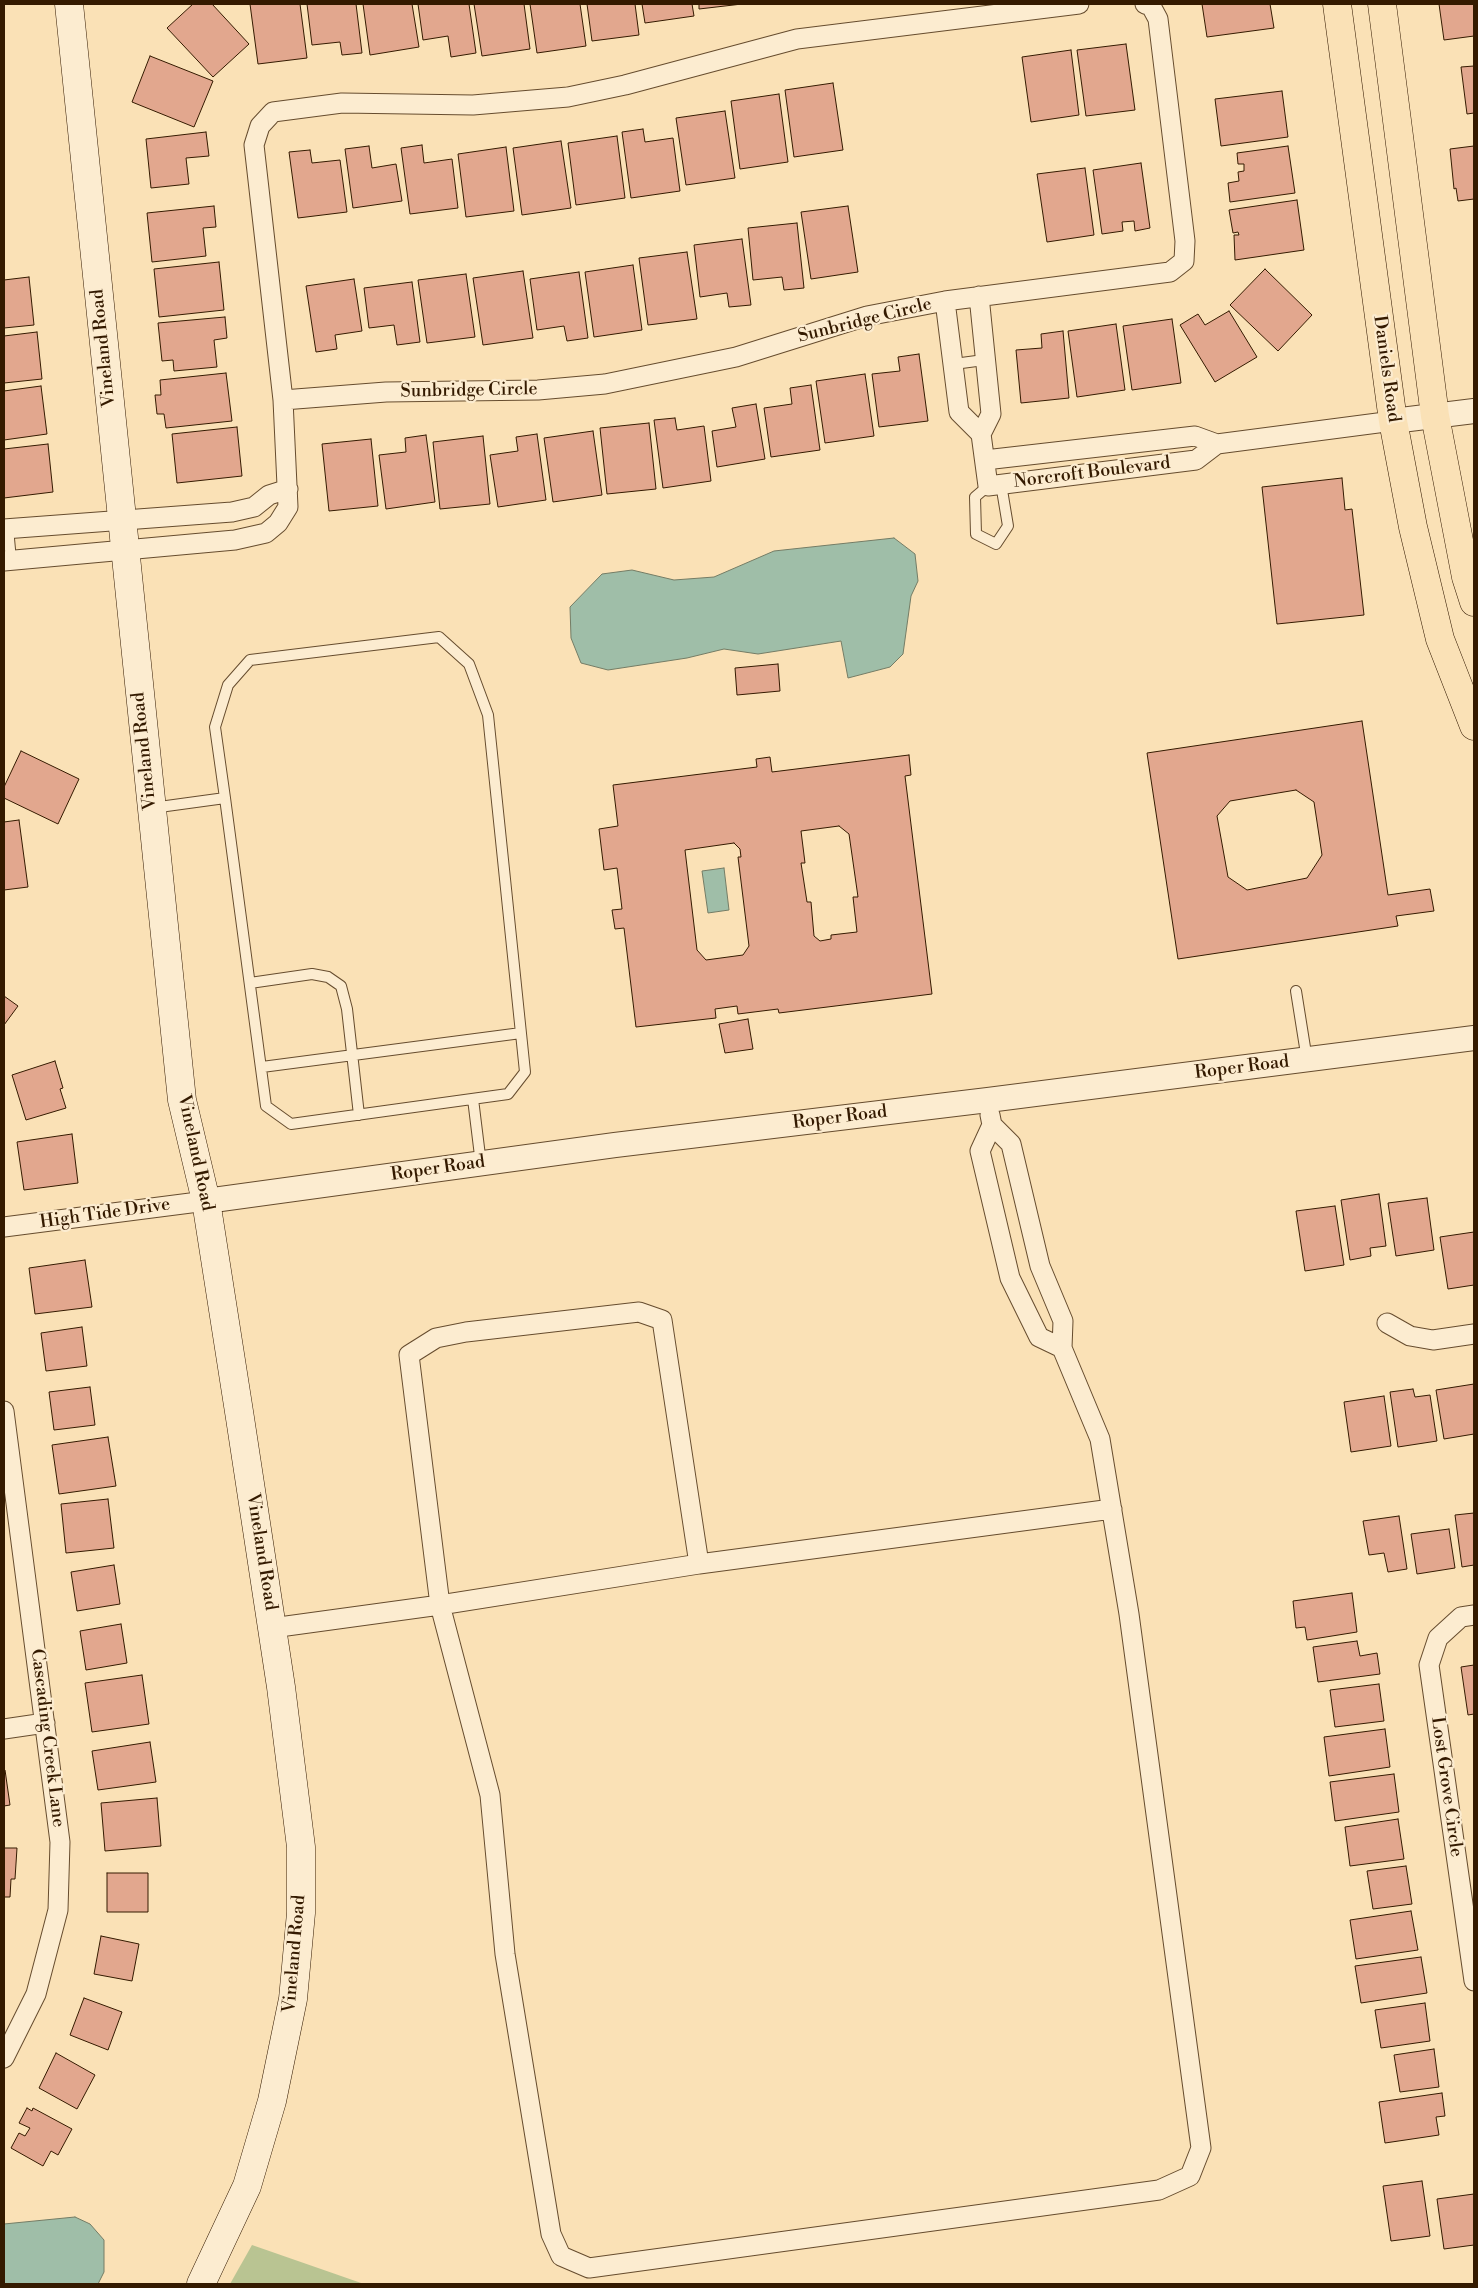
<!DOCTYPE html>
<style>
body{margin:0}
#map{position:relative;width:1478px;height:2288px;overflow:hidden;background:#fae1b6;font-family:"Libre Bodoni",serif}
canvas{display:block}
.frame{position:absolute;inset:0;border:5px solid #341a00;pointer-events:none}
</style>
<div id="map">
<canvas width="1478" height="2288"></canvas>
<div class="frame"></div>
</div>
<script>
const ctx = document.querySelector('canvas').getContext('2d');
ctx.lineJoin = 'round';
function fillPath(path, color) { ctx.fillStyle = color; ctx.fill(path, 'evenodd'); }
const toPath = rows => new Path2D(rows.map(r => 'M' + r).join(''));
function stroke(path, color, width, dash) { ctx.strokeStyle = color; ctx.lineWidth = width; ctx.lineCap = dash ? 'butt' : 'round'; ctx.setLineDash(dash || []); ctx.stroke(path); }
function label(font, color, halo, rows, align = 'center') {
  ctx.font = font + ' "Libre Bodoni",serif'; ctx.lineWidth = 4.5; ctx.setLineDash([]); ctx.textBaseline = 'middle'; ctx.strokeStyle = halo; ctx.fillStyle = color; for (const [text, x, y, turn = 0] of rows) {
    ctx.save(); ctx.translate(x, y); ctx.rotate((+turn || 0) * Math.PI / 180); ctx.textAlign = isNaN(turn) ? turn : align; if (halo) ctx.strokeText(text, 0, 0); ctx.fillText(text, 0, 0); ctx.restore();
  }
}
const green = toPath([
 [252,2245,364,2284,230,2284]
]);
const water = toPath([
 [894,538,915,554,918,581,911,596,903,654,890,667,848,678,841,641,758,654,724,649,687,658,608,670,581,663,571,638,570,607,602,574,632,570,674,580,714,577,774,551,894,538],
 [724,868,729,910,708,913,702,871,724,868],
 [75,2217,90,2224,104,2240,104,2272,98,2284,4,2284,4,2224,75,2217]
]);
const building = toPath([
 [193,4,212,4,249,44,213,77,167,28,193,4],
 [250,4,300,4,307,58,258,64,250,4],
 [307,4,356,4,362,53,342,55,340,42,312,45,307,4],
 [363,4,412,4,419,47,370,55,363,4],
 [418,4,469,4,476,53,451,57,448,36,423,40,418,4],
 [474,4,524,4,530,49,482,56,474,4],
 [530,4,580,4,586,46,537,53,530,4],
 [587,4,635,4,639,35,592,41,587,4],
 [642,4,692,4,694,16,645,23,642,4],
 [699,4,742,4,699,9,699,4],
 [1202,4,1270,4,1274,28,1207,37,1202,4],
 [1439,4,1474,4,1474,36,1444,40,1439,4],
 [1126,44,1135,110,1086,116,1077,50,1126,44],
 [1071,50,1079,115,1031,122,1022,57,1071,50],
 [150,56,213,81,194,127,132,102,150,56],
 [1474,66,1474,113,1467,114,1461,67,1474,66],
 [833,83,843,150,794,157,785,90,833,83],
 [1282,91,1288,137,1221,146,1215,99,1282,91],
 [779,94,788,162,740,169,731,101,779,94],
 [725,111,735,178,686,185,676,118,725,111],
 [643,129,645,142,673,138,680,191,631,198,622,132,643,129],
 [206,132,209,156,186,158,189,184,151,188,146,139,206,132],
 [617,136,625,198,576,205,568,143,617,136],
 [561,141,571,208,522,215,513,148,561,141],
 [422,145,424,163,452,159,458,208,410,214,401,148,422,145],
 [369,146,372,168,396,164,402,201,353,208,345,149,369,146],
 [1288,146,1295,193,1230,202,1228,183,1239,181,1238,172,1244,171,1244,164,1238,164,1237,153,1288,146],
 [1474,146,1474,199,1458,201,1456,188,1454,189,1450,149,1474,146],
 [506,147,514,211,466,217,458,154,506,147],
 [310,150,312,163,340,160,347,212,298,218,289,152,310,150],
 [1141,163,1150,228,1135,231,1134,221,1122,222,1123,231,1102,234,1093,170,1141,163],
 [1085,168,1094,235,1047,242,1037,174,1085,168],
 [1297,200,1304,250,1235,260,1234,235,1239,235,1238,232,1233,233,1229,210,1297,200],
 [214,206,216,227,203,228,206,256,152,262,147,213,214,206],
 [848,206,858,272,811,279,801,212,848,206],
 [797,223,804,288,784,290,782,277,753,280,748,228,797,223],
 [742,239,751,305,729,307,727,293,700,297,694,245,742,239],
 [687,252,697,319,648,325,639,258,687,252],
 [219,262,224,310,159,317,154,269,219,262],
 [633,265,642,330,594,337,585,272,633,265],
 [1265,269,1312,315,1278,351,1230,305,1265,269],
 [523,271,533,338,483,345,473,278,523,271],
 [579,272,588,338,567,341,564,326,537,330,530,279,579,272],
 [466,274,475,337,427,343,418,280,466,274],
 [29,277,34,325,4,328,4,280,29,277],
 [354,279,362,331,335,335,337,349,316,352,306,286,354,279],
 [412,282,420,342,397,345,394,325,369,328,364,288,412,282],
 [1229,311,1257,357,1215,382,1180,325,1198,314,1205,325,1229,311],
 [225,317,227,338,214,340,217,367,174,371,173,360,162,361,158,323,225,317],
 [1172,319,1181,383,1132,390,1123,326,1172,319],
 [1116,324,1125,390,1077,397,1068,331,1116,324],
 [1063,331,1069,398,1021,403,1016,350,1042,348,1041,334,1063,331],
 [37,332,42,379,4,383,4,336,37,332],
 [919,354,928,421,879,427,872,374,900,371,898,357,919,354],
 [226,373,232,421,166,428,164,414,157,414,155,395,161,395,160,380,226,373],
 [865,374,874,436,825,443,816,381,865,374],
 [811,385,820,450,771,457,764,408,792,404,790,388,811,385],
 [41,386,47,434,4,440,4,391,41,386],
 [756,404,765,459,717,467,712,431,736,427,732,408,756,404],
 [675,418,677,430,704,426,711,481,663,488,654,420,675,418],
 [649,423,656,489,607,494,600,428,649,423],
 [237,427,242,476,177,483,172,434,237,427],
 [593,431,602,495,553,502,544,438,593,431],
 [537,434,546,500,498,507,490,455,518,451,516,437,537,434],
 [426,435,435,502,386,509,379,455,406,452,405,438,426,435],
 [483,436,490,504,440,509,433,442,483,436],
 [371,439,378,506,329,511,322,444,371,439],
 [48,444,53,492,4,498,4,449,48,444],
 [1342,478,1345,510,1352,509,1364,615,1277,624,1262,487,1342,478],
 [778,664,780,691,737,695,735,668,778,664],
 [1362,721,1388,895,1430,889,1434,911,1396,916,1398,926,1178,959,1147,753,1362,721],
 [1296,790,1314,802,1322,855,1307,878,1247,890,1228,877,1217,816,1230,801,1296,790],
 [21,751,79,779,58,824,4,798,4,787,21,751],
 [909,755,911,775,905,776,932,994,779,1013,778,1009,738,1014,737,1006,715,1009,716,1018,636,1027,624,928,615,929,612,910,622,909,617,868,604,870,599,829,618,826,613,785,757,767,756,759,770,757,772,772,909,755],
 [839,826,849,834,858,897,853,897,857,932,831,935,831,939,820,941,814,936,811,902,807,902,801,863,805,863,801,831,839,826],
 [734,843,740,849,741,857,738,857,749,946,743,955,706,960,697,950,685,850,734,843],
 [19,820,28,887,4,890,4,822,19,820],
 [4,996,18,1006,4,1025,4,996],
 [748,1019,753,1049,725,1053,719,1024,748,1019],
 [55,1061,63,1088,60,1089,66,1108,26,1120,12,1075,55,1061],
 [72,1134,78,1183,24,1190,17,1142,72,1134],
 [1379,1194,1386,1246,1370,1248,1371,1256,1350,1260,1341,1200,1379,1194],
 [1427,1198,1434,1250,1396,1256,1388,1203,1427,1198],
 [1335,1206,1344,1265,1305,1271,1296,1211,1335,1206],
 [1474,1232,1474,1285,1448,1289,1440,1237,1474,1232],
 [85,1260,92,1307,35,1314,29,1268,85,1260],
 [82,1327,87,1366,46,1371,41,1333,82,1327],
 [1474,1384,1474,1434,1444,1439,1436,1390,1474,1384],
 [90,1387,95,1425,54,1430,49,1392,90,1387],
 [1413,1389,1415,1397,1430,1395,1437,1441,1398,1447,1390,1392,1413,1389],
 [1384,1396,1391,1446,1351,1452,1344,1402,1384,1396],
 [108,1437,116,1486,59,1494,52,1445,108,1437],
 [108,1499,114,1548,66,1553,61,1504,108,1499],
 [1474,1513,1474,1565,1462,1567,1455,1515,1474,1513],
 [1399,1516,1407,1569,1388,1572,1384,1553,1369,1555,1363,1521,1399,1516],
 [1449,1529,1455,1568,1417,1574,1411,1534,1449,1529],
 [114,1565,120,1604,77,1611,71,1572,114,1565],
 [1352,1593,1357,1632,1307,1640,1305,1627,1296,1628,1293,1601,1352,1593],
 [121,1624,127,1663,86,1670,80,1631,121,1624],
 [1357,1641,1360,1656,1377,1653,1380,1674,1318,1682,1313,1647,1357,1641],
 [1474,1665,1474,1714,1468,1715,1461,1667,1474,1665],
 [142,1675,149,1724,92,1732,85,1683,142,1675],
 [1379,1684,1384,1721,1335,1727,1330,1690,1379,1684],
 [1385,1729,1390,1767,1329,1776,1324,1737,1385,1729],
 [150,1742,156,1782,98,1790,92,1751,150,1742],
 [4,1770,5,1770,10,1805,4,1806,4,1770],
 [1394,1774,1399,1812,1335,1821,1330,1782,1394,1774],
 [157,1798,161,1846,105,1851,101,1803,157,1798],
 [1398,1819,1404,1859,1350,1866,1345,1827,1398,1819],
 [4,1848,17,1848,15,1879,11,1879,10,1897,4,1897,4,1848],
 [1406,1866,1412,1904,1373,1909,1367,1871,1406,1866],
 [107,1873,148,1873,148,1912,107,1912,107,1873],
 [1411,1911,1418,1950,1356,1959,1350,1920,1411,1911],
 [101,1936,139,1944,132,1981,94,1974,101,1936],
 [1421,1957,1427,1993,1361,2003,1355,1966,1421,1957],
 [84,1998,122,2012,108,2050,70,2035,84,1998],
 [1425,2003,1430,2041,1381,2048,1375,2010,1425,2003],
 [1434,2049,1439,2087,1400,2092,1394,2055,1434,2049],
 [56,2053,95,2075,77,2109,39,2088,56,2053],
 [1442,2093,1445,2116,1436,2117,1439,2135,1385,2143,1379,2102,1442,2093],
 [27,2108,32,2111,33,2108,72,2129,58,2155,51,2151,43,2166,11,2148,19,2133,25,2136,30,2128,19,2123,27,2108],
 [1422,2181,1430,2236,1391,2241,1383,2186,1422,2181],
 [1474,2194,1474,2245,1444,2249,1437,2199,1474,2194]
]);
const service = toPath([
 [954,364,984,360],
 [988,486,975,497,976,534,996,544,1008,526,1001,484],
 [8,528,11,560],
 [152,808,225,798,266,1106,291,1124,508,1094,525,1072,488,715,469,664,439,637,250,660,228,685,215,727,225,798],
 [250,983,312,974,328,977,341,986,347,1009,359,1115],
 [1296,991,1307,1060],
 [262,1067,521,1033],
 [473,1099,481,1164]
]);
const minor = toPath([
 [979,296,991,414,981,434,988,486,1196,460,1217,444],
 [945,301,959,412,981,434],
 [283,400,386,392,538,390,605,384,736,357,867,316,945,301,1170,272,1184,261,1185,241,1158,19,1151,6,1145,4],
 [985,460,1195,436,1217,444,1393,421],
 [4,529,232,512,254,507,269,495,288,489],
 [4,561,235,540,266,533,278,523,288,507,283,400,254,145,260,126,273,112,342,103,473,105,568,97,625,85,797,39,1079,4],
 [990,1115,992,1125,980,1151,1010,1278,1039,1337,1062,1348],
 [4,1227,206,1201],
 [1387,1323,1410,1336,1433,1340,1474,1334],
 [4,1411,60,1842,58,1910,36,1994,4,2058],
 [699,1564,662,1320,639,1312,466,1332,436,1338,409,1355,440,1605,490,1795,505,1954,551,2234,561,2256,589,2268,1159,2190,1190,2176,1201,2148,1129,1614,1100,1439,1062,1348,1063,1321,1040,1266,1011,1144,992,1125],
 [1474,1615,1461,1617,1438,1638,1429,1665,1474,1981],
 [272,1628,440,1605,699,1564,1112,1509],
 [4,1729,45,1723]
]);
const tertiary = toPath([
 [1393,421,1474,411],
 [206,1201,615,1145,988,1100,1474,1038]
]);
const secondary = toPath([
 [69,4,182,1100,206,1201,240,1418,281,1687,301,1847,301,1913,293,1999,272,2101,247,2186,201,2284]
]);
const primary = toPath([
 [1337,4,1393,421,1413,527,1440,639,1474,726],
 [1382,4,1435,416,1466,577,1474,602]
]);
const streetNames = [
 ["Sunbridge Circle",865,321,-14],
 ["Vineland Road",104,348,-96],
 ["Daniels Road",1386,369,82],
 ["Sunbridge Circle",469,391,-1],
 ["Norcroft Boulevard",1092,473,-7],
 ["Vineland Road",145,751,-96],
 ["Roper Road",1242,1068,-7],
 ["Roper Road",840,1118,-7],
 ["Vineland Road",195,1153,78],
 ["Roper Road",438,1169,-8],
 ["High Tide Drive",105,1214,-8],
 ["Vineland Road",261,1552,81],
 ["Cascading Creek Lane",47,1738,83],
 ["Lost Grove Circle",1446,1787,82],
 ["Vineland Road",295,1954,-85]
];
fillPath(green, '#b9c492');
fillPath(water, '#9fbea8');
stroke(water, '#747c65', 1);
fillPath(building, '#e2a78e');
stroke(building, '#341a00', 1);
stroke(service, '#664c2e', 12);
stroke(minor, '#664c2e', 21);
stroke(tertiary, '#664c2e', 26);
stroke(secondary, '#341a00', 29);
stroke(primary, '#341a00', 29);
stroke(service, '#fcecd0', 10);
stroke(minor, '#fcecd0', 19);
stroke(tertiary, '#fcecd0', 24);
stroke(secondary, '#fcecd0', 28);
stroke(primary, '#fae1b6', 28);
label('18px', '#341a00', '#fcecd0', streetNames);
</script>
